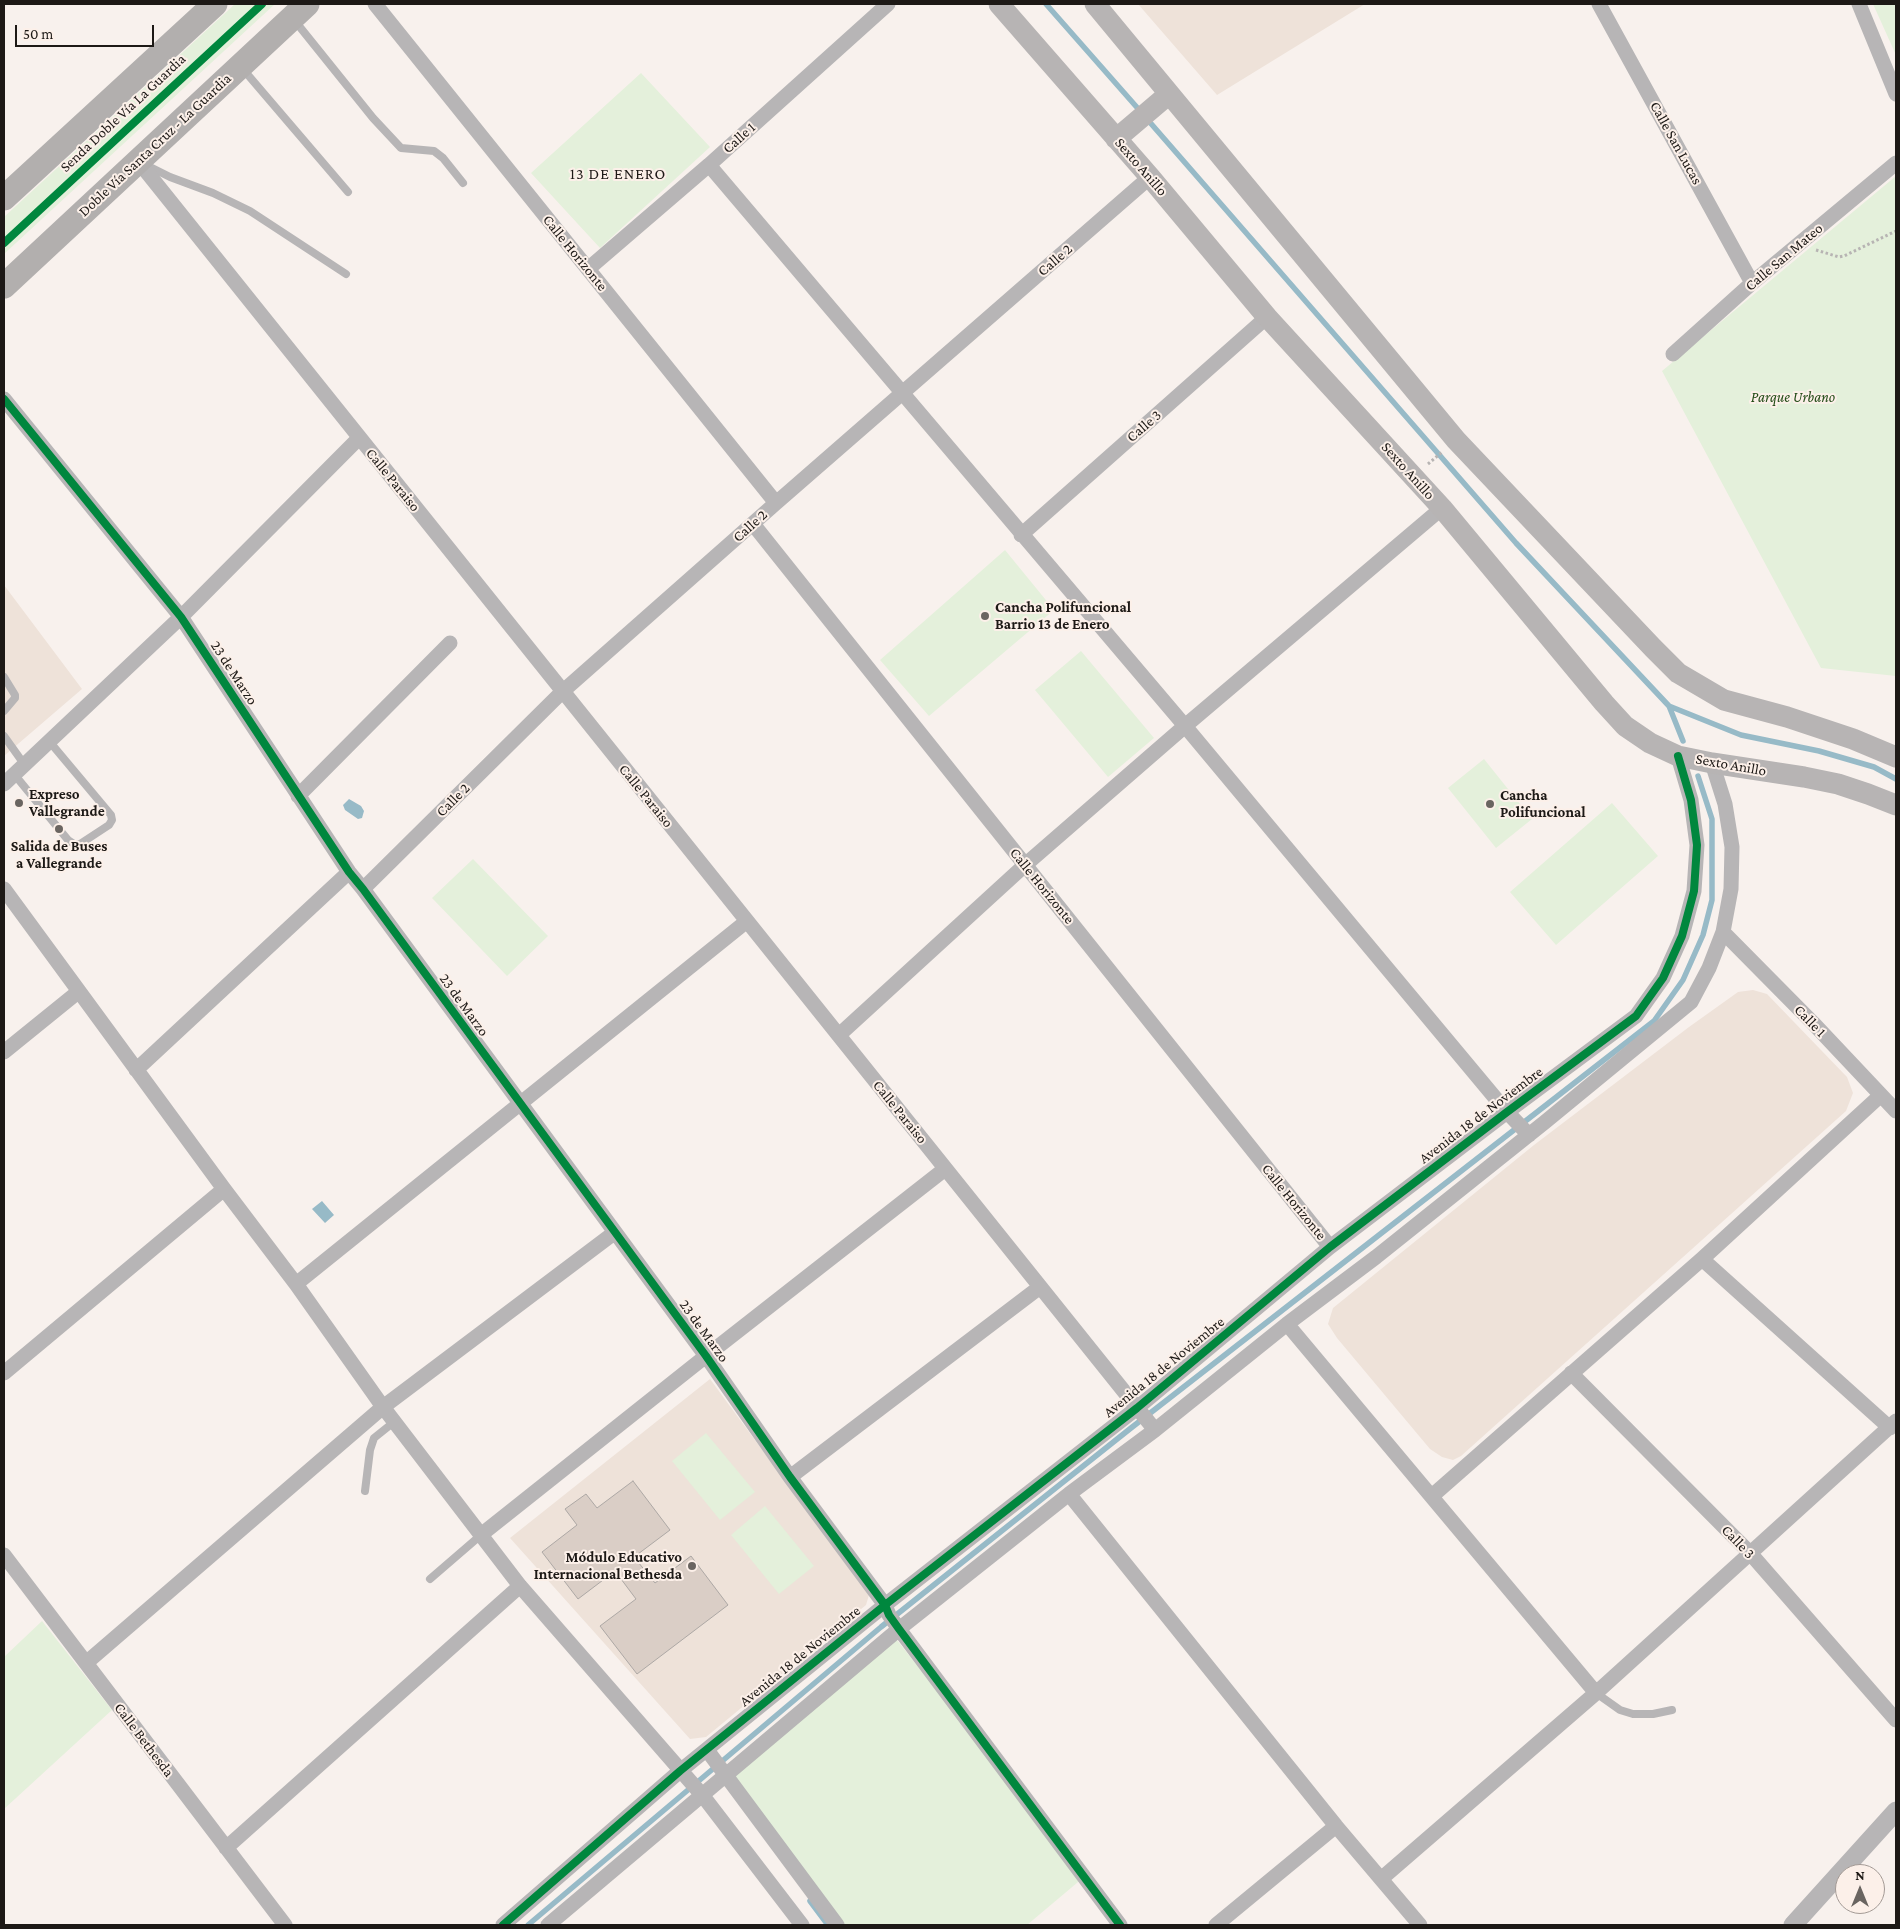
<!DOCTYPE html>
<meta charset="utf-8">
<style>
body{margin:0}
#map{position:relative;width:1900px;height:1929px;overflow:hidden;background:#f8f1ed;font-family:"Crimson Pro",serif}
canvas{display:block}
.frame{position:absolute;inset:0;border:5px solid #1d1916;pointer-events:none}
.north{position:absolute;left:1835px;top:1864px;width:50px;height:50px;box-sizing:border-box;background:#fcf0e9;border:1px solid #a39a95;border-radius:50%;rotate:0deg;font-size:14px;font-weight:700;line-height:20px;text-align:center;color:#1d1916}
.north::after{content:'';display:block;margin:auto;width:18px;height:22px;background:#6a6561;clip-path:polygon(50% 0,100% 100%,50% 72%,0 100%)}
.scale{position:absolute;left:15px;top:25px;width:139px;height:22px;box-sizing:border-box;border:2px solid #1d1916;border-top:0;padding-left:6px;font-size:15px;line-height:18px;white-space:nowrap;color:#1d1916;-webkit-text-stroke:4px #fcf0e9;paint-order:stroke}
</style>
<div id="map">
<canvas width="1900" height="1929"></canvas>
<div class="frame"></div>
<div class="north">N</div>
<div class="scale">50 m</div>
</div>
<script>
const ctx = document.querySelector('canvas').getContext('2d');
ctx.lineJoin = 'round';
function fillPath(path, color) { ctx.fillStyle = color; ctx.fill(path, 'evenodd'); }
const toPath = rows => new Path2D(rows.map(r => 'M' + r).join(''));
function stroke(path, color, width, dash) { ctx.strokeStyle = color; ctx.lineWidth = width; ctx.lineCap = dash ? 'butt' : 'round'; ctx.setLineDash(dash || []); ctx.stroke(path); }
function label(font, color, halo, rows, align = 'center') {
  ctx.font = font + ' "Crimson Pro",serif'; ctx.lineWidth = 4; ctx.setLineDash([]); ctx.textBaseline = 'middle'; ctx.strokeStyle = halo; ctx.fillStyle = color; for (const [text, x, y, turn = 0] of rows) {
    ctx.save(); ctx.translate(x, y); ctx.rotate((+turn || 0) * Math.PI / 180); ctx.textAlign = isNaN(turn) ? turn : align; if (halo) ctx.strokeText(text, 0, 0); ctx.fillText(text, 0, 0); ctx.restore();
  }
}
const built = toPath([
 [1138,4,1365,4,1217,95],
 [4,585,82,689,4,756],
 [1753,990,1767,994,1847,1077,1853,1093,1846,1111,1461,1456,1453,1460,1442,1457,1430,1449,1337,1338,1328,1324,1333,1308,1534,1145,1689,1027,1738,992],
 [710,1379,869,1595,866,1605,706,1737,690,1739,510,1538]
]);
const green = toPath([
 [235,4,275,4,4,254,4,217],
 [1873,4,1896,4,1896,55],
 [641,73,710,147,600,248,531,173],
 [1896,176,1896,676,1821,668,1662,371],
 [1005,550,1054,610,929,716,880,660],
 [1081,651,1154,738,1108,777,1035,690],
 [1484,759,1532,819,1496,848,1448,788],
 [1612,803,1658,856,1556,945,1510,892],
 [473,859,548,936,507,976,432,898],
 [706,1433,755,1492,720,1520,672,1461],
 [765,1506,814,1566,779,1594,731,1535],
 [42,1621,112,1710,4,1809,4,1657],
 [889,1630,1084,1877,1027,1925,839,1925,732,1774]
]);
const water = toPath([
 [349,799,361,806,364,811,362,818,358,819,345,810,343,805],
 [322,1201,334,1215,325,1223,312,1209]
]);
const stream = toPath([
 [1046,4,1141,112],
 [1147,119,1516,543,1669,706,1741,735,1819,751,1874,767,1896,779],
 [1669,706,1683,741],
 [810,1901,828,1925],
 [528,1925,881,1627,1131,1428,1654,1021,1683,980,1703,935,1712,900,1712,819,1698,776]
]);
const building = toPath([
 [633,1481,670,1530,634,1557,655,1583,691,1556,728,1605,637,1674,600,1626,636,1599,615,1571,578,1599,542,1552,577,1525,565,1509,586,1494,597,1508,633,1481]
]);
const path = toPath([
 [1816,250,1839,257,1844,256,1896,231],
 [1428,464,1442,452]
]);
const service = toPath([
 [295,21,373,118,401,148,434,151,443,158,463,183],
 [242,68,348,192],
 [146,165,170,177,213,193,250,211,346,274],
 [4,677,15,695,15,698,4,711],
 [4,736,24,764],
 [14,774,68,840,74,844,80,844,109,825,112,820,111,815,49,741],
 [365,1491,370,1450,374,1438,394,1422],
 [430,1579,481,1535],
 [1596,1693,1620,1710,1633,1714,1653,1714,1672,1710]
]);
const minor = toPath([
 [375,4,776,503],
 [1599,4,1752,283],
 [1859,4,1896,94],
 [138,161,1155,1430],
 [709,165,1185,726,1507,1112,1529,1135],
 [588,269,709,165,888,4],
 [1673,354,1752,283,1896,163],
 [4,399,181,617,349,872,363,889,706,1356,790,1477,885,1605,889,1615,899,1629,1120,1925],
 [753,524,1330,1247],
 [1021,535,1267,317],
 [4,784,181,617,359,438],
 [298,796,450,643],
 [4,889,224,1189,296,1284,383,1407,520,1586,703,1796,802,1925],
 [363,889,562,692,776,503,1150,177],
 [1723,932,1813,1023,1896,1111],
 [839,1035,1025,865,1185,726,1442,508],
 [4,1052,78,992],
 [136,1070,349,872],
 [1702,1259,1890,1428],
 [296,1284,747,921],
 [1287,1324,1596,1693],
 [4,1373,224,1189],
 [1571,1373,1750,1553,1896,1720],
 [790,1477,1040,1287],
 [1069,1494,1336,1826,1420,1925],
 [1432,1496,1702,1259,1881,1095],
 [482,1534,706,1356,945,1169],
 [4,1555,285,1925],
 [86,1663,383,1407,614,1233],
 [707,1750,837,1925],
 [226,1848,520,1586],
 [1381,1879,1596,1693,1896,1421],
 [503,1925,680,1771,885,1605,1137,1408,1330,1247,1507,1112,1636,1016,1663,978,1682,936,1694,891,1697,845,1691,800,1678,756],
 [548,1925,899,1629,1069,1494,1155,1430,1287,1324,1376,1257,1545,1122,1691,1002,1709,968,1723,932,1731,889,1732,847,1725,804,1712,763],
 [1216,1925,1336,1826]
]);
const tertiary = toPath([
 [1793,1925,1896,1811]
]);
const secondary = toPath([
 [999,4,1150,177,1267,317,1442,508,1604,703,1625,726,1650,743,1678,756,1712,763,1804,777,1838,784,1868,794,1896,805],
 [1095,4,1456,440,1653,648,1678,673,1724,700,1787,717,1853,739,1896,757],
 [1116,139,1169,94]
]);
const trunk = toPath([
 [4,198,215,4],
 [4,286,307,4]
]);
const cycleway = toPath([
 [4,243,262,4],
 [4,399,181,617,349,872,363,889,706,1356,790,1477,885,1605,889,1615,899,1629,1120,1925],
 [503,1925,680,1771,885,1605,1137,1408,1330,1247,1507,1112,1636,1016,1663,978,1682,936,1694,891,1697,845,1691,800,1678,756]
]);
const markers = [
 [985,616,5,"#6a6561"],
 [19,803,5,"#6a6561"],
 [1490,804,5,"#6a6561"],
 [59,829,5,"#6a6561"],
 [692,1566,5,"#6a6561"]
];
const streetNames = [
 ["Senda Doble Vía La Guardia",123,113,-43],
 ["Calle 1",739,138,-42],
 ["Calle San Lucas",1676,143,61],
 ["Doble Vía Santa Cruz - La Guardia",155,145,-43],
 ["Sexto Anillo",1141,167,49],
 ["Calle Horizonte",575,253,51],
 ["Calle San Mateo",1784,257,-40],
 ["Calle 2",1055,260,-41],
 ["Calle 3",1144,426,-41],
 ["Sexto Anillo",1408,471,48],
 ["Calle Paraiso",393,480,51],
 ["Calle 2",750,526,-42],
 ["23 de Marzo",234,673,57],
 ["Sexto Anillo",1731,765,10],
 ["Calle Paraiso",646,796,51],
 ["Calle 2",453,800,-45],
 ["Calle Horizonte",1042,886,51],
 ["23 de Marzo",464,1005,54],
 ["Calle 1",1810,1021,46],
 ["Calle Paraiso",900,1112,51],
 ["Avenida 18 de Noviembre",1481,1115,-37],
 ["Calle Horizonte",1294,1202,51],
 ["23 de Marzo",704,1331,54],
 ["Avenida 18 de Noviembre",1164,1367,-39],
 ["Calle 3",1738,1542,46],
 ["Avenida 18 de Noviembre",800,1656,-39],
 ["Calle Bethesda",144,1740,53]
];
const parkNames = [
 ["Parque Urbano",1793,397]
];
const poiNames = [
 ["Cancha Polifuncional",995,607],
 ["Barrio 13 de Enero",995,624],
 ["Expreso",29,794],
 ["Vallegrande",29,811],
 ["Cancha",1500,795],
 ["Polifuncional",1500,812],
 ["Salida de Buses",59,846,"center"],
 ["a Vallegrande",59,863,"center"],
 ["Módulo Educativo",682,1557,"right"],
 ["Internacional Bethesda",682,1574,"right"]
];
const neighbourhoodNames = [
 ["13 DE ENERO",618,174]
];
fillPath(built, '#eee2d9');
fillPath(green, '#e4f0db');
fillPath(water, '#97bac7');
stroke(stream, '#97bac7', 5.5);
fillPath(building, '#dacec6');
stroke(building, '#ada8a5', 1);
stroke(path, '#b7b4b3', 3, [2.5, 2.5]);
stroke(service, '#b7b5b6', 8);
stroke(minor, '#b7b5b6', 15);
stroke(tertiary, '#b7b5b6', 19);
stroke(secondary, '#b7b4b4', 21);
stroke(trunk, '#b2afae', 25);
stroke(cycleway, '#00873e', 8);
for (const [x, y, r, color] of markers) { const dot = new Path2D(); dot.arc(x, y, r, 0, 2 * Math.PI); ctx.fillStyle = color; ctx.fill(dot); stroke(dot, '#fcf0e9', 2); }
label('15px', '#1d1916', '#fcf0e9', streetNames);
label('italic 15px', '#224b16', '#fcf0e9', parkNames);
label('bold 15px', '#1d1916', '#fcf0e9', poiNames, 'left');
ctx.letterSpacing = '1px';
label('16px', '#1d1916', '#fcf0e9', neighbourhoodNames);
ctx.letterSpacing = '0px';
</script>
